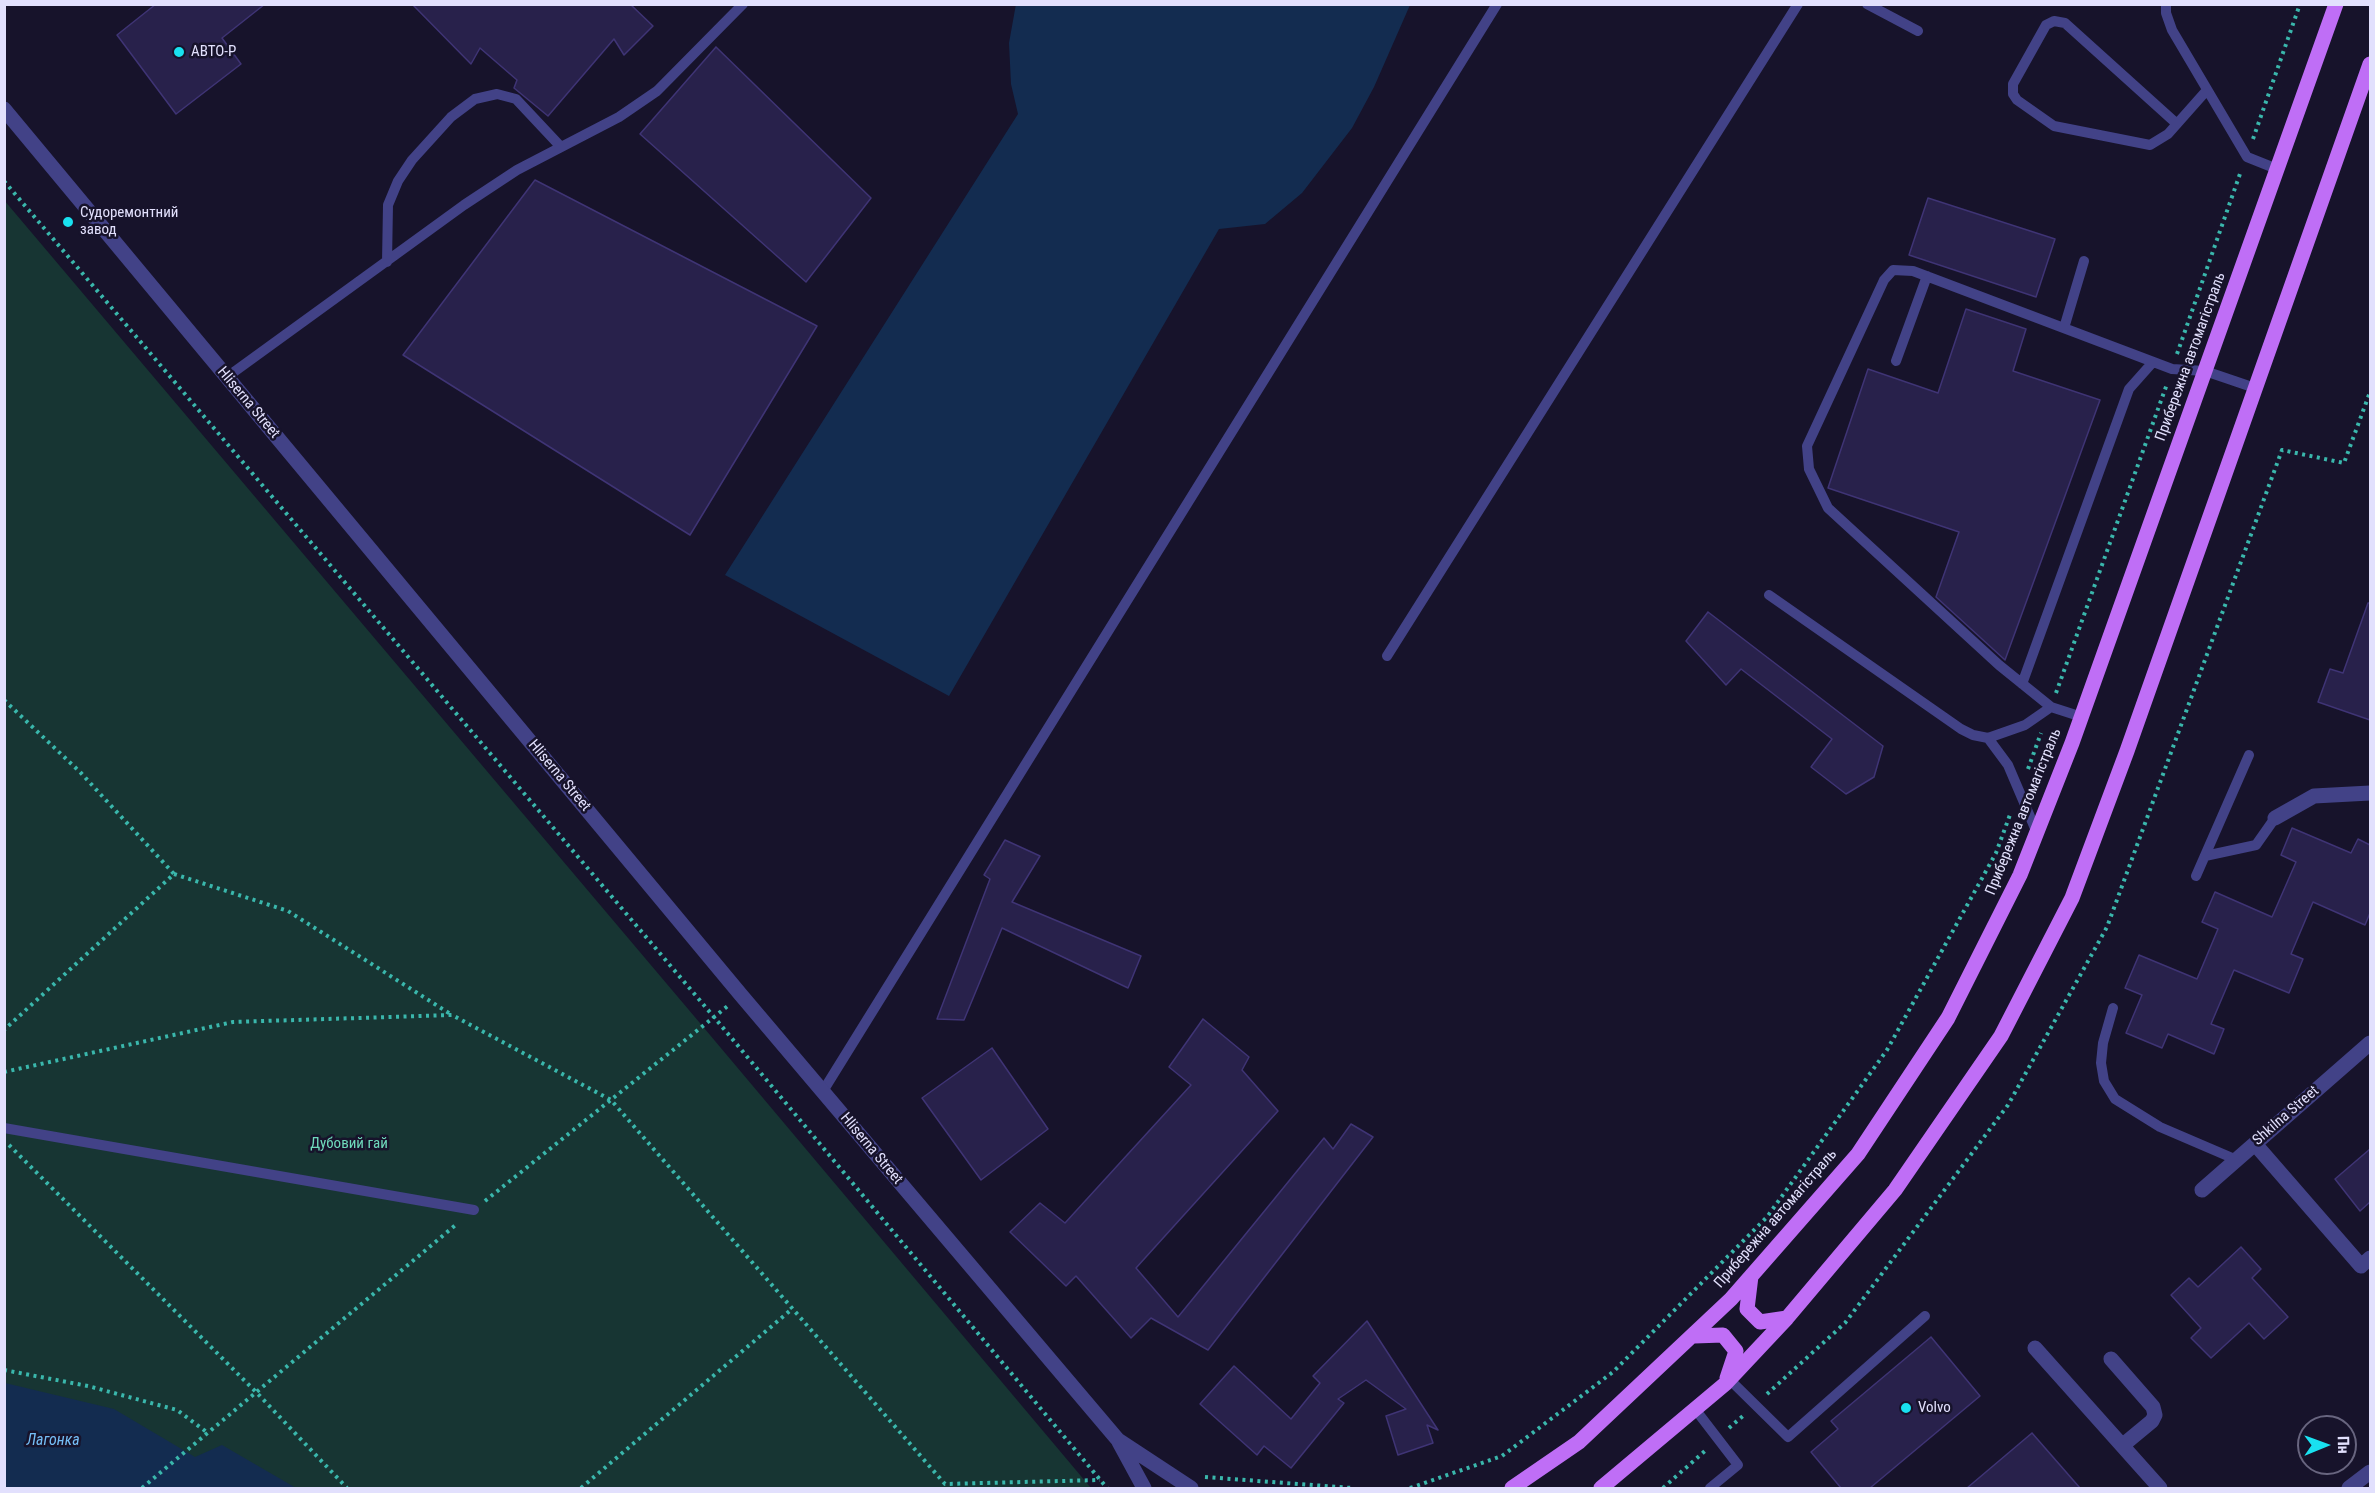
<!DOCTYPE html>
<meta charset="utf-8">
<style>
body{margin:0}
#map{position:relative;width:2375px;height:1493px;overflow:hidden;background:#17132b;font-family:"Roboto Condensed",sans-serif}
canvas{display:block}
.frame{position:absolute;inset:0;border:6px solid #e2e0fd;pointer-events:none}
.north{position:absolute;left:2297px;top:1415px;width:60px;height:60px;box-sizing:border-box;background:#17132b;border:2px solid #68657f;border-radius:50%;rotate:89deg;font-size:16px;font-weight:700;line-height:24px;text-align:center;color:#e2e0fd}
.north::after{content:'';display:block;margin:auto;width:21px;height:27px;background:#19e1f0;clip-path:polygon(50% 0,100% 100%,50% 72%,0 100%)}
</style>
<div id="map">
<canvas width="2375" height="1493"></canvas>
<div class="frame"></div>
<div class="north">Пн</div>
</div>
<script>
const ctx = document.querySelector('canvas').getContext('2d');
ctx.lineJoin = 'round';
function fillPath(path, color) { ctx.fillStyle = color; ctx.fill(path, 'evenodd'); }
const toPath = rows => new Path2D(rows.map(r => 'M' + r).join(''));
function stroke(path, color, width, dash) { ctx.strokeStyle = color; ctx.lineWidth = width; ctx.lineCap = dash ? 'butt' : 'round'; ctx.setLineDash(dash || []); ctx.stroke(path); }
function label(font, color, halo, rows, align = 'center') {
  ctx.font = font + ' "Roboto Condensed",sans-serif'; ctx.lineWidth = 5; ctx.setLineDash([]); ctx.textBaseline = 'middle'; ctx.strokeStyle = halo; ctx.fillStyle = color; for (const [text, x, y, turn = 0] of rows) {
    ctx.save(); ctx.translate(x, y); ctx.rotate((+turn || 0) * Math.PI / 180); ctx.textAlign = isNaN(turn) ? turn : align; if (halo) ctx.strokeText(text, 0, 0); ctx.fillText(text, 0, 0); ctx.restore();
  }
}
const green = toPath([
 [4,200,694,1016,1091,1488,5,1488]
]);
const water = toPath([
 [1016,4,1410,5,1374,87,1352,128,1302,193,1265,224,1219,229,949,696,725,575,1018,114,1011,84,1009,43],
 [5,1383,114,1409,195,1457,222,1445,296,1488,5,1488]
]);
const building = toPath([
 [156,4,265,4,222,38,241,64,176,114,117,35,156,4],
 [412,4,630,4,653,26,624,55,614,39,548,116,514,88,517,80,480,48,471,64,412,4],
 [716,47,871,198,806,282,640,134,716,47],
 [535,180,817,326,690,535,403,355,535,180],
 [1928,198,2055,239,2036,297,1909,255,1928,198],
 [1966,309,2026,329,2013,371,2100,400,2005,660,1936,597,1959,532,1828,488,1868,369,1938,393,1966,309],
 [2368,603,2370,603,2370,720,2318,702,2330,669,2343,673,2368,603],
 [1708,612,1883,746,1874,777,1846,794,1811,767,1832,739,1741,669,1726,685,1686,641,1708,612],
 [2292,828,2351,853,2358,839,2370,845,2370,913,2365,925,2313,902,2291,954,2303,959,2289,993,2234,970,2211,1024,2224,1029,2214,1054,2168,1034,2162,1048,2126,1033,2142,995,2125,988,2139,955,2197,979,2218,929,2202,922,2215,892,2272,917,2296,862,2281,855,2292,828],
 [1005,840,1040,856,1012,902,1141,956,1128,988,1002,928,964,1020,937,1019,990,879,984,875,1005,840],
 [1203,1019,1249,1057,1242,1070,1278,1111,1136,1268,1178,1317,1324,1138,1333,1149,1351,1124,1373,1137,1208,1350,1151,1318,1131,1338,1076,1276,1066,1286,1010,1232,1040,1203,1065,1223,1191,1085,1169,1067,1203,1019],
 [992,1048,1048,1129,981,1180,922,1098,992,1048],
 [2370,1149,2370,1202,2360,1211,2335,1179,2370,1149],
 [2241,1247,2261,1269,2252,1278,2288,1317,2264,1339,2249,1323,2211,1358,2191,1338,2201,1328,2171,1295,2189,1278,2198,1287,2241,1247],
 [1367,1321,1438,1430,1427,1425,1433,1443,1398,1455,1386,1416,1406,1409,1366,1380,1338,1399,1344,1403,1291,1468,1264,1446,1257,1455,1200,1404,1234,1366,1291,1419,1320,1383,1313,1376,1367,1321],
 [1931,1337,1980,1396,1870,1488,1841,1488,1811,1452,1838,1429,1831,1421,1931,1337],
 [2032,1433,2080,1488,1967,1488,2032,1433]
]);
const path = toPath([
 [2253,139,2300,4],
 [4,181,714,1017,1107,1488],
 [2177,354,2241,171],
 [2056,693,2167,384],
 [4,700,80,772,174,874,4,1030],
 [2028,769,2041,733],
 [174,874,288,911,452,1015],
 [4,1072,233,1022,452,1015,611,1100,945,1484,1100,1480],
 [9,1145,257,1393,347,1488],
 [485,1201,729,1005],
 [4,1370,88,1386,177,1410,208,1433],
 [1767,1394,1845,1323,2008,1105,2107,927,2282,450,2344,463,2370,392],
 [1729,1428,1744,1415],
 [1205,1477,1352,1488],
 [142,1488,458,1223],
 [581,1488,792,1309],
 [1410,1488,1502,1456,1613,1372,1767,1217,1887,1050,1996,853,2011,812],
 [1663,1488,1706,1450]
]);
const lane = toPath([
 [1867,4,1918,31],
 [2166,4,2166,13,2172,30,2247,157,2277,169],
 [2177,124,2065,23,2054,21,2046,25,2013,84,2013,94,2017,100,2054,126,2150,145,2168,134,2207,90],
 [387,262,388,205,398,181,412,160,451,117,475,99,497,94,516,99,561,147],
 [2064,328,2084,261],
 [1896,361,1927,276],
 [227,377,464,205,517,170,619,117,657,91,743,4],
 [1769,595,1961,729,1973,735,1988,738,2025,725,2051,707],
 [1387,656,1798,4],
 [2022,684,2129,389,2153,362],
 [2082,717,2051,707,1999,665,1828,508,1809,469,1807,446,1884,280,1893,270,1913,271,2172,369,2205,371,2255,388],
 [1988,738,2008,765,2037,833],
 [2205,856,2256,845,2275,818],
 [2196,876,2249,755],
 [2113,1008,2103,1043,2101,1063,2104,1081,2115,1099,2160,1127,2237,1160],
 [823,1091,1497,4],
 [4,1128,474,1210],
 [1729,1379,1788,1437,1925,1316],
 [1695,1409,1738,1465,1710,1488]
]);
const street = toPath([
 [4,109,741,995,1118,1440,1191,1488],
 [2275,818,2314,796,2370,793],
 [2255,1144,2361,1266,2370,1258],
 [2202,1190,2370,1043],
 [2035,1348,2160,1488],
 [2111,1359,2153,1407,2155,1415,2152,1421,2123,1445],
 [1119,1442,1144,1488],
 [2349,1488,2370,1472]
]);
const primary = toPath([
 [1751,1276,1747,1309,1760,1322,1787,1318],
 [1694,1336,1723,1335,1736,1351,1727,1378],
 [1512,1488,1579,1442,1731,1299,1858,1154,1948,1018,2020,875,2072,743,2336,4],
 [1601,1488,1725,1384,1787,1318,1895,1190,2001,1036,2072,898,2127,751,2370,64]
]);
const markers = [
 [179,52,6,"#19e1f0"],
 [68,222,6,"#19e1f0"],
 [1906,1408,6,"#19e1f0"]
];
const poiNames = [
 ["АВТО-Р",191,52],
 ["Судоремонтний",80,213],
 ["завод",80,230],
 ["Volvo",1918,1408]
];
const streetNames = [
 ["Прибережна автомагістраль",2191,357,-70],
 ["Hliserna Street",248,403,50],
 ["Hliserna Street",559,776,50],
 ["Прибережна автомагістраль",2024,812,-68],
 ["Shkilna Street",2286,1116,-41],
 ["Hliserna Street",871,1149,50],
 ["Прибережна автомагістраль",1776,1219,-49]
];
const parkNames = [
 ["Дубовий гай",349,1144]
];
const waterNames = [
 ["Лагонка",53,1441]
];
fillPath(green, '#173533');
fillPath(water, '#132c50');
fillPath(building, '#28214b');
stroke(building, '#3f3475', 1.5);
stroke(path, '#3ab7ac', 4, [3, 4.5]);
stroke(lane, '#424287', 10);
stroke(street, '#424287', 15);
stroke(primary, '#bf6ef6', 15);
for (const [x, y, r, color] of markers) { const dot = new Path2D(); dot.arc(x, y, r, 0, 2 * Math.PI); ctx.fillStyle = color; ctx.fill(dot); stroke(dot, '#17132b', 2); }
label('15px', '#e2e0fd', '#17132b', poiNames, 'left');
label('15px', '#e2e0fd', '#17132b', streetNames);
label('15px', '#6fdabc', '#17132b', parkNames);
label('italic 16px', '#75bef6', '#17132b', waterNames);
</script>
